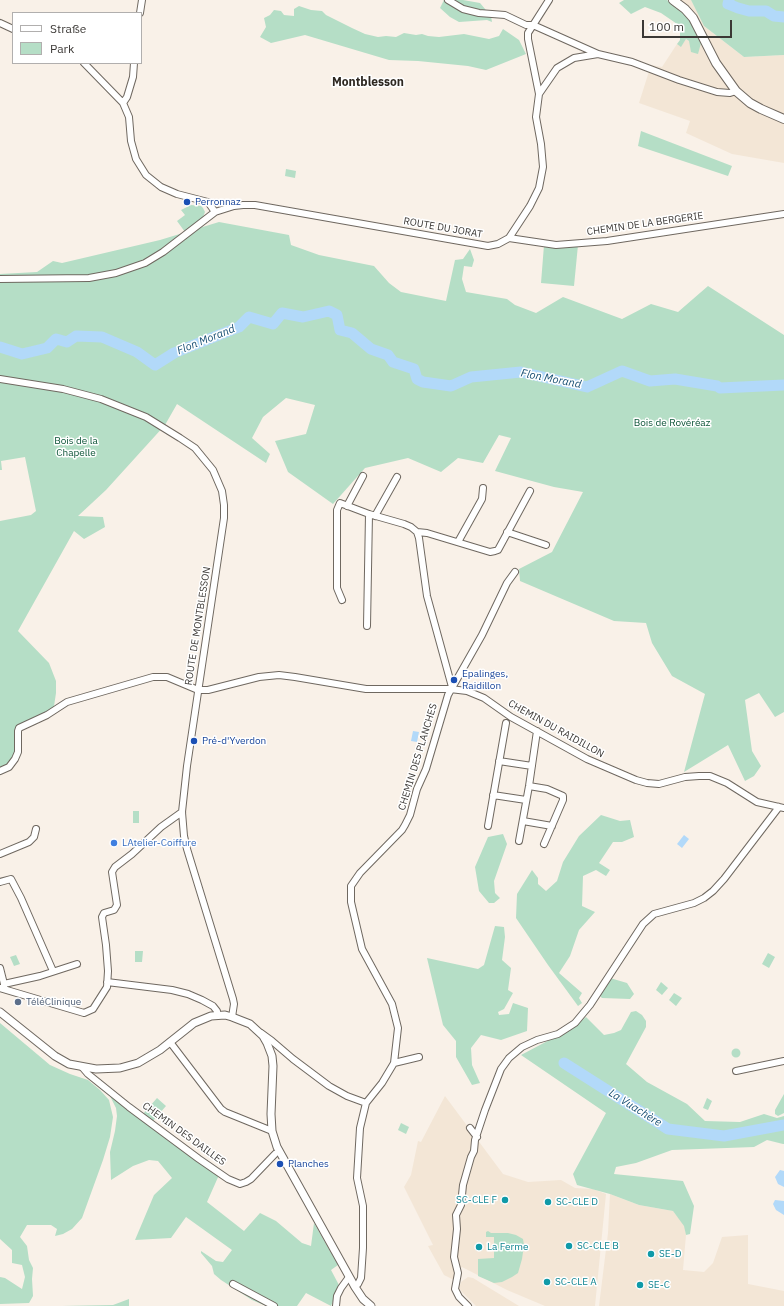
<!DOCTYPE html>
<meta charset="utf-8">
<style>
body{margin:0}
#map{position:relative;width:784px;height:1306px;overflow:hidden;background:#f9f1e8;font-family:"IBM Plex Sans",sans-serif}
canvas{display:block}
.legend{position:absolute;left:12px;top:12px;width:130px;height:52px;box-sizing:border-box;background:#fff;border:1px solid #b1afae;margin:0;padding:5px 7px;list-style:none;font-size:12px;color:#3b3835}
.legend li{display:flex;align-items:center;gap:8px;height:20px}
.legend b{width:20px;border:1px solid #b1afae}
.scale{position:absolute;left:642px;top:20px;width:90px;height:18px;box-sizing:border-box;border:2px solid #3b3835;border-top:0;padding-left:5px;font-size:12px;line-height:14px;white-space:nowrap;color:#3b3835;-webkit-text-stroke:3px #fff;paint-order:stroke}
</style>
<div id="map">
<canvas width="784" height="1306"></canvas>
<ul class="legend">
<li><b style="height:5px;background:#fff"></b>Straße</li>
<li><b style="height:11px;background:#b5dec6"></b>Park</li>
</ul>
<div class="scale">100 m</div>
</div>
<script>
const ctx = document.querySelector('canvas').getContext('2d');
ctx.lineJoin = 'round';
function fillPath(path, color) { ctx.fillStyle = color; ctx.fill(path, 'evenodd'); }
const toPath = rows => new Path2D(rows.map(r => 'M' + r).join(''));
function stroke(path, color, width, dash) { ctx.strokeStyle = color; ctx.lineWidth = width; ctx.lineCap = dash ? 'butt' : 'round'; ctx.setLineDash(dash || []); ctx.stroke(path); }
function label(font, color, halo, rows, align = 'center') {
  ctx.font = font + ' "IBM Plex Sans",sans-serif'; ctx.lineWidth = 3; ctx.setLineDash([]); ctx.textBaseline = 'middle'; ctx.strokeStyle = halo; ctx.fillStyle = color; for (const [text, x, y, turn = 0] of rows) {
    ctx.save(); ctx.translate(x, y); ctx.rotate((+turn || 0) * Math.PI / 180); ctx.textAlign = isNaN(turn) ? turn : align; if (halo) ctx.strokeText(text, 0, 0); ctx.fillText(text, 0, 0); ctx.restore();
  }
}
const built = toPath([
 [667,0,691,0,704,26,744,57,784,55,784,163,732,154,686,133,690,121,639,103,651,65,662,67,677,44,681,46,686,39,689,41,691,21,681,11],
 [445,1096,503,1174,528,1182,561,1180,575,1188,593,1189,606,1194,595,1306,545,1306,507,1290,462,1267,456,1272,454,1280,444,1275,428,1246,433,1245,404,1187,411,1175,418,1141,421,1142],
 [610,1194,639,1205,673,1211,685,1226,686,1235,683,1270,704,1272,713,1263,722,1237,748,1235,748,1284,784,1291,784,1306,599,1306,608,1233],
 [468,1277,473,1278,519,1306,476,1306,462,1292,459,1288,461,1282]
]);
const green = toPath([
 [444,0,463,0,480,3,491,16,492,22,487,20,459,22,450,17,440,8],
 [624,0,667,0,681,11,691,21,701,43,698,54,691,52,689,41,686,39,681,47,677,44,680,40,680,26,661,13,645,7,631,14,619,3],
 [691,0,784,0,784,55,744,57,704,26],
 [299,6,311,10,322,11,326,15,352,28,365,34,378,37,386,36,396,37,404,33,416,35,422,34,428,36,439,37,464,34,489,39,499,36,503,29,519,40,526,54,486,70,468,66,418,61,389,60,305,35,271,43,260,37,266,27,264,18,270,15,274,10,281,11,284,15,294,16,294,9],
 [641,131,732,166,728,176,638,146],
 [286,169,296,171,295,178,285,176],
 [191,205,201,206,203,208,205,212,203,217,185,232,177,221,185,215,181,210],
 [219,222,289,235,291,245,319,255,374,266,389,283,401,292,446,301,455,260,463,259,470,249,474,260,472,267,464,266,462,279,466,292,507,299,515,305,536,313,563,297,622,319,651,304,678,312,708,286,784,335,784,712,775,717,759,693,745,700,752,751,761,766,754,776,745,781,728,745,684,772,705,694,672,676,652,643,646,623,614,621,520,581,519,569,552,552,583,492,554,487,495,471,511,438,499,435,483,463,458,458,441,472,408,458,365,468,333,504,288,472,275,441,306,434,315,405,286,398,263,417,252,438,270,454,266,463,177,404,165,425,106,490,78,516,103,517,105,527,84,539,74,531,18,631,49,663,56,681,56,693,53,713,17,728,17,753,11,766,0,771,0,521,31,515,36,511,25,457,1,461,2,470,0,470,0,274,37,272,53,261,62,263,160,240],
 [544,245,578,245,574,286,541,283],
 [133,811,139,811,139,823,133,823],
 [601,815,620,821,630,820,634,837,622,842,613,842,599,863,610,870,606,876,596,870,583,876,582,906,595,912,579,930,570,956,559,973,582,993,579,998,582,1003,578,1006,548,965,516,918,517,894,532,870,538,878,538,884,546,891,557,881,563,862,579,836],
 [503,834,507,844,494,881,495,893,500,898,494,903,489,903,479,891,475,867,488,837],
 [495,926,504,927,505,937,502,960,511,968,508,990,513,993,504,1009,498,1012,499,1015,509,1014,513,1003,528,1008,527,1031,501,1040,481,1035,471,1048,472,1065,480,1083,472,1085,456,1057,456,1041,443,1025,427,958,478,969,484,965],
 [135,951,143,951,142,962,135,962],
 [768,953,775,957,769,968,762,964],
 [16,955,20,964,14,966,10,957],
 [610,978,627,983,634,994,630,999,602,998,599,995],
 [661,982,668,988,662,995,656,990],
 [674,993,682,998,676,1006,669,1000],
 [636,1011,642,1015,646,1021,646,1027,626,1064,647,1082,687,1104,705,1121,740,1122,764,1114,777,1118,784,1116,784,1144,783,1144,767,1140,754,1147,672,1150,636,1163,616,1167,614,1174,683,1181,694,1206,690,1234,686,1235,684,1226,673,1211,639,1205,610,1194,577,1185,573,1174,606,1113,521,1055,574,1027,586,1017,604,1035,614,1033,621,1030,631,1012],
 [0,1023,50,1065,70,1074,88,1080,100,1090,109,1100,113,1117,110,1137,103,1160,82,1218,72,1229,63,1234,55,1236,57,1229,51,1225,27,1225,20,1237,27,1246,29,1260,33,1268,32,1279,33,1296,29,1303,0,1304,0,1277,5,1278,22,1289,25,1277,22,1265,12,1263,12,1250,0,1239],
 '731.5 1053a4.5 4.5 0 1 1 9 0a4.5 4.5 0 1 1-9 0Z',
 [103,1089,219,1175,207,1202,244,1231,260,1213,276,1221,302,1243,311,1246,314,1223,338,1265,331,1270,340,1287,335,1296,331,1306,306,1293,297,1306,266,1306,252,1300,221,1280,214,1274,212,1266,201,1253,201,1251,216,1261,223,1262,232,1250,186,1217,171,1238,135,1240,154,1195,172,1178,158,1161,149,1160,133,1166,111,1180,110,1152,115,1131,117,1116,116,1108,110,1096],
 [784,1094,784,1113,778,1116,775,1114,775,1110],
 [157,1098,166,1106,152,1122,143,1114],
 [707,1098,712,1101,708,1110,703,1108],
 [401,1123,409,1127,406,1134,398,1130],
 [488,1231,491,1233,508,1233,516,1235,523,1239,524,1245,522,1259,518,1273,512,1277,502,1282,494,1283,478,1276,478,1259,494,1258,494,1237,486,1237,486,1232],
 [129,1299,129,1306,62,1306,113,1305]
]);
const water = toPath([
 [413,731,419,732,417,742,411,741],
 [684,835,689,839,682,848,677,844],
 [780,1170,784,1171,784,1187,778,1184,775,1177],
 [775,1200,784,1201,784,1215,776,1210,773,1204]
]);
const river = toPath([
 [729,0,728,4,738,8,749,11,766,11,774,16,784,17],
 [0,347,22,354,47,348,56,339,67,342,76,336,102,337,137,352,155,365,174,353,239,327,249,317,273,324,282,313,303,317,329,311,337,315,340,330,352,333,371,349,388,355,393,362,414,369,417,379,423,382,451,386,471,377,521,372,587,387,622,371,650,381,675,379,717,386,720,388,784,385],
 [564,1063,668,1129,724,1136,784,1125]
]);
const minor = toPath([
 [448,0,463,9,479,13,505,15,526,25,533,25,598,54],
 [140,13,142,0],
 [0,23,13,29],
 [84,63,123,103,129,117,131,141,136,159,146,175,161,187,177,194,208,202,215,212],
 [539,94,528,39,528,33,549,0],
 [123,103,127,97,133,77,134,63],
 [509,238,556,245,607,241,784,214],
 [0,279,89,278,116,273,145,263,163,252,215,212,234,206,243,205,255,205,488,246,498,244,509,238,530,206,539,188,543,167,541,144,536,117,539,94,557,68,574,58,598,54,632,62,679,80,717,92,730,93,736,91],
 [0,379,63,389,101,399,146,417,180,438,195,448,213,470,222,491,224,505,224,518,187,766,182,812,184,836,187,849,233,999,234,1004,232,1017],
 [347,506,363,476],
 [375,516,397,477],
 [417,532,427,533,490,552,495,551,498,550,530,491],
 [507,532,546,545],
 [458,542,482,499,483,488],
 [342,600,337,588,337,510,340,503,369,514,404,524,411,527,417,532,419,538,427,596,452,687],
 [367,626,369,514],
 [499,761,532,766],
 [0,771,9,767,15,759,18,752,18,731,19,728,47,715,67,702,153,677,167,677,198,690,208,690,259,677,279,675,295,677,366,689,450,689,467,691,484,698,511,717,587,759,636,780,647,783,659,784,685,777,699,776,710,776,727,783,757,802,784,808],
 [529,786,547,789,563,796,563,800,544,844],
 [493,795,526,800],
 [523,821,552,826],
 [488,826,506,723],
 [519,841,529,786,537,731],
 [0,854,29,842,34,837,36,829],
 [0,882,11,879,21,898,53,971],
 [0,968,4,984,4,988],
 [107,982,172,990,188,994,202,1000,213,1006,217,1011,217,1015],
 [4,984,40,976,77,964],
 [0,988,84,1013,93,1009,107,987,108,971,106,945,102,917,104,913,114,910,117,905,112,872,115,867,132,854,161,827,182,812],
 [261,1033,272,1041,293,1059,329,1086,347,1096,366,1103],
 [170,1042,221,1109,225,1112,272,1131],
 [394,1063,419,1057],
 [82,1067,88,1074,129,1107,199,1159,228,1179,240,1184,246,1182,251,1179,275,1154],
 [736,1071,784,1061],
 [470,1128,477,1137],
 [233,1284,274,1306],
 [355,1287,358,1284,361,1278,363,1248,363,1206,357,1178,360,1128,366,1103,382,1083,394,1063,398,1028,392,1004,362,949,351,902,351,886,360,873,402,830,405,825,410,815,417,789,426,769,448,695,482,635,507,583,515,572],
 [336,1306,337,1296,341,1288,349,1277],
 [468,1306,459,1297,455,1289,458,1273,454,1257,457,1229,456,1215,461,1205,463,1185,471,1157,474,1151,475,1140,485,1110,501,1069,509,1058,522,1047,537,1040,558,1034,575,1023,590,1005,643,924,654,914,694,903,704,898,713,891,724,879,779,807]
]);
const tertiary = toPath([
 [0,1012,55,1056,69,1064,96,1069,120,1068,138,1063,160,1050,194,1023,211,1016,225,1015,232,1017,250,1024,263,1036,267,1043,272,1056,273,1066,271,1114,272,1131,277,1147,355,1287,363,1299,371,1306]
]);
const secondary = toPath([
 [673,0,685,9,693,18,716,63,736,91,750,103,761,109,784,119]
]);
const markers = [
 [187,202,4,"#1a4fb4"],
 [454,680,4,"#1a4fb4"],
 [194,741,4,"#1a4fb4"],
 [114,843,4,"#3f7fe0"],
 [18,1002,4,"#5c6f8a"],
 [280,1164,4,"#1a4fb4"],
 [505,1200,4,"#0f9aa8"],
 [548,1202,4,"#0f9aa8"],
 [569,1246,4,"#0f9aa8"],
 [479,1247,4,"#0f9aa8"],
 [651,1254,4,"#0f9aa8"],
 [547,1282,4,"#0f9aa8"],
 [640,1285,4,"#0f9aa8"]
];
const transitNames = [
 ["Perronnaz",195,202],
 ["Epalinges,",462,674],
 ["Raidillon",462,686],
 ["Pré-d'Yverdon",202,741],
 ["Planches",288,1164]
];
const streetNames = [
 ["CHEMIN DE LA BERGERIE",645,224,-8],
 ["ROUTE DU JORAT",443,228,10],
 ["ROUTE DE MONTBLESSON",198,626,-81],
 ["CHEMIN DU RAIDILLON",556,729,29],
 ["CHEMIN DES PLANCHES",418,757,-73],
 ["CHEMIN DES DAILLES",184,1134,36]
];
const parkNames = [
 ["Bois de Rovéréaz",672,423],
 ["Bois de la",76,441],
 ["Chapelle",76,453]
];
const shopNames = [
 ["LAtelier-Coiffure",122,843]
];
const serviceNames = [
 ["TéléClinique",26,1002]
];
const cultureNames = [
 ["SC-CLE F",497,1200,"right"],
 ["SC-CLE D",556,1202],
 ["SC-CLE B",577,1246],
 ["La Ferme",487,1247],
 ["SE-D",659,1254],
 ["SC-CLE A",555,1282],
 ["SE-C",648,1285]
];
const waterNames = [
 ["Flon Morand",206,340,-22],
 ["Flon Morand",551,379,11],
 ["La Vuachère",635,1108,32]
];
const quarterNames = [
 ["Montblesson",368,83]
];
fillPath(built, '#f3e6d6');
fillPath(green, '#b5dec6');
fillPath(water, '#b2d9f9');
stroke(river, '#b2d9f9', 11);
stroke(minor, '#6f6860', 8);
stroke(tertiary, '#6f6860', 9);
stroke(secondary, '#6f6860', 10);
stroke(minor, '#fff', 6);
stroke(tertiary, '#fff', 7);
stroke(secondary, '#fff', 8);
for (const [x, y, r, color] of markers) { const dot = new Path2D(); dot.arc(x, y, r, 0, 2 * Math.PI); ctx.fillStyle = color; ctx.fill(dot); stroke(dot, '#fff', 1.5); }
label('10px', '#164399', '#fff', transitNames, 'left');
label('10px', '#3b3835', '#fff', streetNames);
label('10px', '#0b5336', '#fff', parkNames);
label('10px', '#366cbe', '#fff', shopNames, 'left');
label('10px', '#4e5e75', '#fff', serviceNames, 'left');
label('10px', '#0d838f', '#fff', cultureNames, 'left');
label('italic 11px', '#154d72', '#fff', waterNames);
label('bold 12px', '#2e2821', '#fff', quarterNames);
</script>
